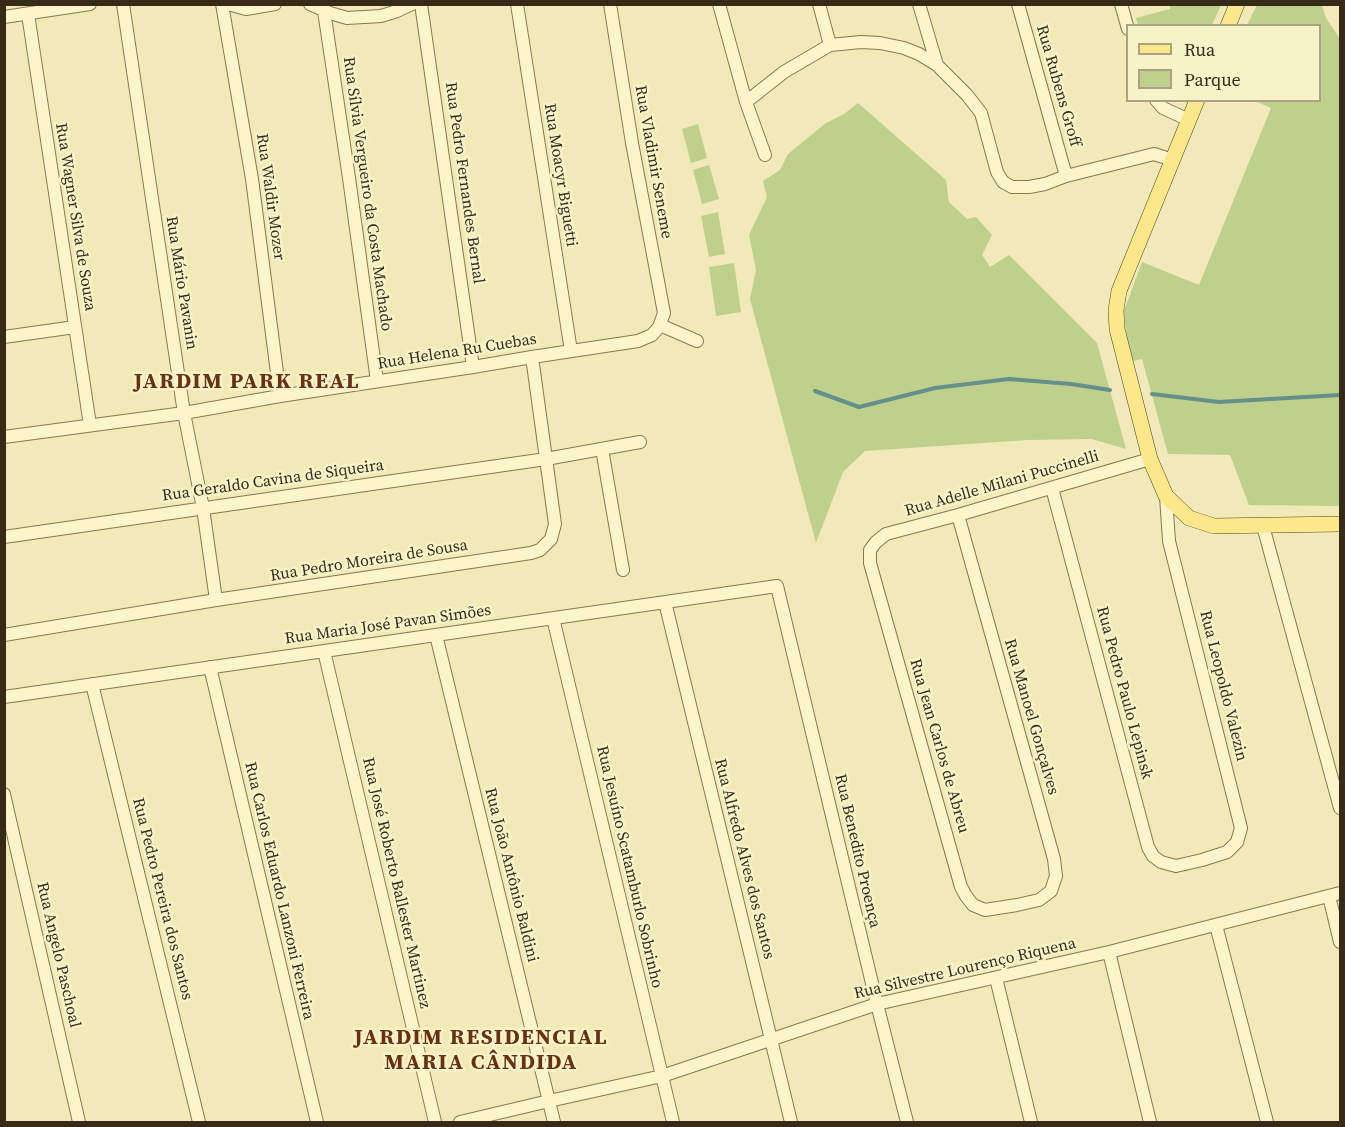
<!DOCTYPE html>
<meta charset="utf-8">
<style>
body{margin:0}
#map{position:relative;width:1345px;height:1127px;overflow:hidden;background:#f2e9b8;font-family:"Source Serif 4",serif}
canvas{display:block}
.frame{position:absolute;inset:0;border:6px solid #362b19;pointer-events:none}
.legend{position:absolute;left:1126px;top:24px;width:195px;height:78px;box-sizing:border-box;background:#f8f2c8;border:2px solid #aaa282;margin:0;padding:8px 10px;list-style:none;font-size:18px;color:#362b19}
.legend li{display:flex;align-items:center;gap:12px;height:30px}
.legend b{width:30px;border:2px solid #aaa282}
</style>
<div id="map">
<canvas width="1345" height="1127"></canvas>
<div class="frame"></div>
<ul class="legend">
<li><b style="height:8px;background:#fbe88a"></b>Rua</li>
<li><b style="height:16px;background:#bed08c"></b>Parque</li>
</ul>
</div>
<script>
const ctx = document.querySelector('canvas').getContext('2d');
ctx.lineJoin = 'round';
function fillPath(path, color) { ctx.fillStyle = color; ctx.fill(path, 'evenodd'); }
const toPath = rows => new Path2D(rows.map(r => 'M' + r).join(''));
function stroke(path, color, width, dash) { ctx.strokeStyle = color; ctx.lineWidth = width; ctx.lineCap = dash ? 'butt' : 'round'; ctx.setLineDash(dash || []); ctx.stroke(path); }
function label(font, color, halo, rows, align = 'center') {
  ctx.font = font + ' "Source Serif 4",serif'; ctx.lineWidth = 5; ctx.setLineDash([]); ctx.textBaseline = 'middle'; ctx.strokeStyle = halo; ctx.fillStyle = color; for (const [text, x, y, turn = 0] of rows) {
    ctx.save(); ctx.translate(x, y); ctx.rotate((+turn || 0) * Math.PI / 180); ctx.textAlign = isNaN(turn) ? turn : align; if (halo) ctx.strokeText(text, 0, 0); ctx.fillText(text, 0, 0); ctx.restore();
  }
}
const green = toPath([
 [1170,5,1170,4,1221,5,1212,25,1138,25,1136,18,1170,9],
 [1257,5,1322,5,1326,18,1340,39,1340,506,1249,505,1230,455,1168,454,1142,359,1133,361,1127,341,1124,311,1142,262,1199,285,1271,108,1255,101,1320,100,1320,26,1247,25],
 [858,103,946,180,949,202,967,219,976,217,992,235,982,255,990,267,1009,255,1097,343,1126,449,1092,439,1028,440,865,451,843,472,816,543,750,299,756,270,749,235,767,197,763,181,780,170,788,154,826,123,844,114],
 [698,124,707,158,691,163,682,129],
 [709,165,719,199,702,204,693,170],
 [718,212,725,254,709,257,701,216],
 [734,263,741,312,716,316,709,267]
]);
const stream = toPath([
 [815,391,859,407,935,388,1009,379,1071,384,1110,390],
 [1152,394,1219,402,1340,395]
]);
const minor = toPath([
 [123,4,184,413,203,508,216,600],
 [222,4,252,179,280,396],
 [228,4,246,9,275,4],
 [310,4,330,13,347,18,381,16,397,11,412,4],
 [421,4,473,367],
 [517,4,571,351],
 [719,4,746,102,765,155],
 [819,4,830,45],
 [919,4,937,65],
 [1018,4,1066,176],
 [1121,4,1128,29],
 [324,11,349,178,377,381],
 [28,14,90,425],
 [4,17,90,4],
 [1156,100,1163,108,1189,120],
 [746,102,784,72,830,45,861,42,880,43,904,48,919,54,937,65,967,95,981,113,997,172,1003,182,1012,187,1029,187,1045,184,1066,176,1154,154,1173,160],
 [660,325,697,341],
 [4,337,75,327],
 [4,437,184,413,280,396,473,367,532,357,638,341,652,335,659,327,664,313,632,143,610,4],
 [602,449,623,570],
 [1052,488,1148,847,1153,856,1161,862,1176,866,1202,860,1227,852,1237,842,1241,828,1169,541,1166,496],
 [958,515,1054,859,1056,876,1051,891,1039,900,1017,905,985,910,973,905,966,896,961,887,870,563,870,550,876,542,886,534,958,515,1150,459],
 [1263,526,1340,808],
 [4,537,546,459,640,442],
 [665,602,791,1122],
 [553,618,673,1122],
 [4,635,216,600,531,553,540,550,551,539,555,524,532,357],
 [436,635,554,1122],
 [324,651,435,1122],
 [210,667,317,1122],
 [92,684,199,1122],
 [4,697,777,586,877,1004,907,1122],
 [4,794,79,1122],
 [1329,896,1340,942],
 [1216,925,1267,1122],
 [1109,952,1150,1122],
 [996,978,1031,1122],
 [460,1122,549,1101,662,1076,877,1004,1109,952,1340,893]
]);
const major = toPath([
 [1228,26,1237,4],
 [1197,100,1119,291,1116,310,1117,329,1150,459,1166,496,1189,518,1214,526,1340,524]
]);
const streetNames = [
 ["Rua Rubens Groff",1058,86,74],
 ["Rua Vladimir Seneme",653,162,80],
 ["Rua Moacyr Biguetti",560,175,81],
 ["Rua Pedro Fernandes Bernal",464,183,82],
 ["Rua Sílvia Vergueiro da Costa Machado",367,194,82],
 ["Rua Waldir Mozer",270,197,82],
 ["Rua Wagner Silva de Souza",75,217,81],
 ["Rua Mário Pavanin",181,283,81],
 ["Rua Helena Ru Cuebas",457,352,-9],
 ["Rua Geraldo Cavina de Siqueira",273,481,-8],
 ["Rua Adelle Milani Puccinelli",1002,484,-16],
 ["Rua Pedro Moreira de Sousa",369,561,-9],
 ["Rua Maria José Pavan Simões",388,625,-8],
 ["Rua Leopoldo Valezin",1223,686,76],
 ["Rua Pedro Paulo Lepinsk",1124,693,75],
 ["Rua Manoel Gonçalves",1031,717,74],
 ["Rua Jean Carlos de Abreu",939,746,74],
 ["Rua Benedito Proença",857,851,77],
 ["Rua Alfredo Alves dos Santos",744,859,76],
 ["Rua Jesuíno Scatamburlo Sobrinho",629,867,77],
 ["Rua João Antônio Baldini",511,875,76],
 ["Rua José Roberto Ballester Martinez",396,883,77],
 ["Rua Carlos Eduardo Lanzoni Ferreira",279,891,77],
 ["Rua Pedro Pereira dos Santos",162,899,76],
 ["Rua Angelo Paschoal",58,955,77],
 ["Rua Silvestre Lourenço Riquena",965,969,-13]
];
const districtNames = [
 ["JARDIM PARK REAL",247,382],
 ["JARDIM RESIDENCIAL",481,1038],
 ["MARIA CÂNDIDA",481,1063]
];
fillPath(green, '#bed08c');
stroke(stream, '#658f8b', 4);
stroke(minor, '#897752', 14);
stroke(major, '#554427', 16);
stroke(minor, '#fcf5cc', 12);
stroke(major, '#fbe88a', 15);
label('16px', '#362b19', '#f8f2c8', streetNames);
ctx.letterSpacing = '1.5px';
label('bold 22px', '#673214', '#f8f2c8', districtNames);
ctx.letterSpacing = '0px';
</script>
